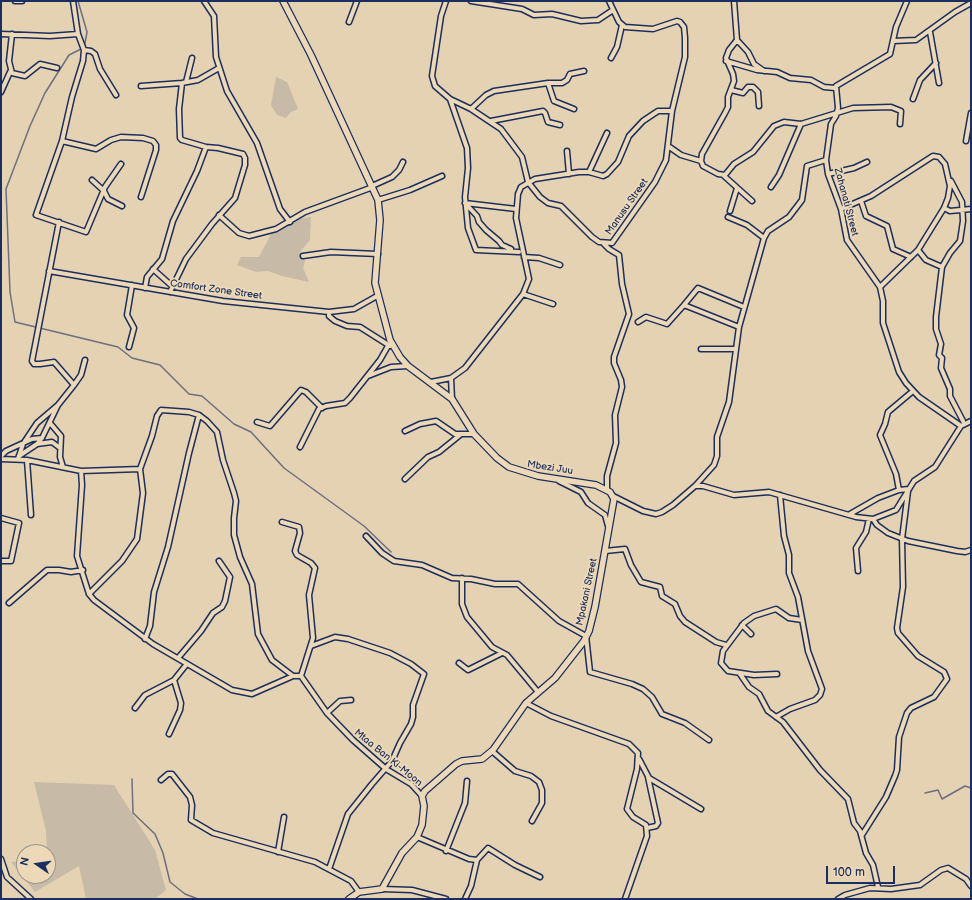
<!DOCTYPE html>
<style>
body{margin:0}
#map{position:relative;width:972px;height:900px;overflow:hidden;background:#e5d2b3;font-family:"Balsamiq Sans",sans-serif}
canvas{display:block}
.frame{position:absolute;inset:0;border:2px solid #1b2f5e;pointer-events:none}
.north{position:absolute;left:16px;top:844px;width:40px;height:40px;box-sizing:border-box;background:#edd9b7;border:1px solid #999593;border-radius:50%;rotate:283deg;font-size:11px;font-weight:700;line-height:16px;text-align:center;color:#1b2f5e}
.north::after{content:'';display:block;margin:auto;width:14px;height:18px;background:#1b2f5e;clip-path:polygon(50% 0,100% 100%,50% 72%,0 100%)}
.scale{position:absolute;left:826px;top:866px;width:69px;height:18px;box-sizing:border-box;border:2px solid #1b2f5e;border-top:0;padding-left:5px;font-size:12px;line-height:14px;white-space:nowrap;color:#1b2f5e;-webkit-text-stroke:3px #edd9b7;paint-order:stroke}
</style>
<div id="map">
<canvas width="972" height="900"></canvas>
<div class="frame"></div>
<div class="north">N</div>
<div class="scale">100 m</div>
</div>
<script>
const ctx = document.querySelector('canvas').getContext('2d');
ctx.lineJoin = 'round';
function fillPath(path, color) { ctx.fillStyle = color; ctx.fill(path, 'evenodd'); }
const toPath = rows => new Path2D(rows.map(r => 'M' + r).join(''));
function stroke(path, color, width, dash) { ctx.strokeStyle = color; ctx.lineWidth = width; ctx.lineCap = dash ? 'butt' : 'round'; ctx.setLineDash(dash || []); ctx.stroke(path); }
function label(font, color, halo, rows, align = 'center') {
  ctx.font = font + ' "Balsamiq Sans",sans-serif'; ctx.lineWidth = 3.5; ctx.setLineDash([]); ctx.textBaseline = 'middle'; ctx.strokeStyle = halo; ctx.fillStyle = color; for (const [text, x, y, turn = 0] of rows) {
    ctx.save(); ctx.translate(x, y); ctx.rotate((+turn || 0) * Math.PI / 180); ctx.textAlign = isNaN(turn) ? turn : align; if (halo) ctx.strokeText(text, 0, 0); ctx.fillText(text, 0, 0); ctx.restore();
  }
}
const green = toPath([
 [276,77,287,82,298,109,291,112,286,118,277,115,271,105],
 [311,217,310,240,300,252,305,261,303,268,309,282,282,276,268,271,256,272,237,265,241,257,259,257,271,234,298,219],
 [34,782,114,785,155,850,166,890,155,899,86,899,79,866,35,892,11,862,24,861,24,876,48,876,46,831]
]);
const stream = toPath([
 [78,1,87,32,85,43,81,49,69,55,45,93,30,126,6,189,10,292,15,322,118,347,132,358,160,365,189,394,202,396,234,424,251,432,284,468,364,526,391,552],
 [132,779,133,813,155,834,163,853,170,882,185,894,198,899],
 [925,793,938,790,942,799,965,786,971,788]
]);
const street = toPath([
 [15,1,22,1],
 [73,1,78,34,84,50,83,61,72,97,62,141,36,215,86,232,105,187,121,164],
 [204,1,214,16,216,57,227,91,257,143,280,209,290,222],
 [446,1,441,16,432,76,435,86,450,99,467,148,468,168,465,197,468,228,476,250,519,252],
 [471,1,522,9,534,15,552,14,581,21,598,20,613,10],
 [734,1,737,40,729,50,726,58,733,74,734,81,728,97,728,107,725,113,702,154,701,161,703,166,718,174,725,175,734,164,753,152,774,126,784,122,801,124,853,108,891,107,901,111,900,124],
 [907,1,896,27,890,54,836,86,838,108,836,116,831,124,826,160,828,174,841,209,847,240,880,287,883,301,883,323,899,372,906,383,919,397,961,426],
 [349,22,357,1],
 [930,32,939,83],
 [1,34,50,36,78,34],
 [12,34,9,61,12,73,25,76,40,64,57,68],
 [737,40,748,52,754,64,764,71],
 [893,41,916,40,955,12,971,3],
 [84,50,91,51,95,54,100,69,116,95],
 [611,58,617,47,622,25],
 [726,61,757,70,777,72,790,78,811,80,824,87,835,88],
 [186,82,192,58],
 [548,83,554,101,574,109],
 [141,86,182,83,198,80,219,68],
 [731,90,743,93,748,87,753,87,758,92,759,106],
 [1,92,10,72],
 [450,99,471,109,501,129,522,157,528,182,540,197,548,203,561,206,592,237,599,242,612,243,655,182,666,160,672,111,685,57,685,38,684,27,680,22,677,21,653,29,625,27,619,22,609,1],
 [913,99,920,80,936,63],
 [471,109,486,95,494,91,548,83,562,83,567,80,570,74,584,71],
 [491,121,543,111,545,113,548,122,560,125],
 [62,141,96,149,111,140,121,137,143,138,153,141,156,145,156,150,141,197],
 [966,141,971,113],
 [668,146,681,155,701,161],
 [567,151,569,174],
 [589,172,607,133],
 [828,174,854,168,867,162],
 [723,175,752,201],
 [92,180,104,191,108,199,122,206],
 [372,186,392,177,399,170,403,162],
 [771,187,779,175,801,124],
 [378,200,410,190,442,176],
 [861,201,866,216,887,226,893,249,911,257],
 [465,203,477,216,479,222,486,230,499,241,502,245,511,249],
 [465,203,516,209],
 [944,208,950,211,971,209],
 [841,209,871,196,933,156,939,157,945,164,950,186,948,198,944,208,918,250,880,287],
 [730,211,737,188],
 [219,215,239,233,249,236,276,229,305,212,373,187],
 [728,217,747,225,764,238],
 [604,244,609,249,619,255,622,284,629,314,614,357,614,363,621,380,622,387,615,415,616,443,607,476,607,490],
 [918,250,926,260,942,267,936,317,936,329,941,344,939,355,942,358,941,368,950,389,950,396,963,421],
 [303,256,331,252,378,254],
 [524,257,539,258,560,265],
 [942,267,950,253,960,241,963,221,962,202,951,181],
 [153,269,172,286],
 [49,271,223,301,329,312,354,309,377,296],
 [145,288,147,277,162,259,173,221,197,171,206,147],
 [170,292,186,259,212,224,235,198,245,165,245,158,243,154,218,148,206,147,182,140,180,138,179,109,182,83],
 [523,294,553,304],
 [684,305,698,288,744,307],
 [329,312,329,316,335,321,347,326,360,327,390,346],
 [638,322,646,317,667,324,684,305,739,327],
 [129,347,134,328,127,315,132,285],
 [701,349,735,349],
 [368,376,391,367,408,366],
 [451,378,452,399],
 [431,382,451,378,465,368,523,294,529,279,516,218,518,194,521,187,535,179,579,172,589,172,603,176,607,174,618,162,629,136,643,121,658,111,672,111],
 [74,385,81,375,85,360],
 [257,422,270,426,301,390,306,392,322,408],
 [50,423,61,436,60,457,63,467],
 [405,431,420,424,436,421,455,434,474,434],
 [37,444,52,442,60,448],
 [300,447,319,409,326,406,345,403,350,398,380,360,388,346],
 [1,456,6,451,32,439,42,438],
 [19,456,37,444,42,438,58,405],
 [1,459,27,460,81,471,82,485,77,556,89,594,94,600,153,644,232,690,252,694,293,676,301,676,327,713,353,740,386,769,411,784,422,796],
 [18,459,23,444,37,423,58,405,74,385,54,362,40,364,34,364,32,361,59,222],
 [27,460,31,515],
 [81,471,140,469,152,436,157,416,161,410,189,412,199,415,207,421,217,432,223,460,234,493,236,501,234,518,234,535,240,557,252,584,258,634,272,660,293,676],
 [405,479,428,457,439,452,460,435],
 [559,481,581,492,588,503,605,515,608,526],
 [695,486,703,486,734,495,769,492,856,517,873,519,896,510,914,481,935,467,961,426,971,421],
 [899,490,896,474,880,435,885,424,888,412,913,391],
 [613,496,643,511,656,514,662,512,673,505,695,486,714,465,717,456,717,437,729,402,739,327,764,238,768,231,789,217,802,200,807,166,826,160],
 [850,514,878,498,899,490,909,489],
 [1,518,19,523,11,561,1,561],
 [873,519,877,525,888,533,908,541,957,551,965,552,971,550],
 [282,522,299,527,300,533,295,551,297,555,311,563,315,568,309,595,313,638,301,676],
 [366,536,382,553,394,561,422,565,452,578,471,579,495,584,518,584,559,621,586,636,590,672,632,684,643,689,652,697,662,714,685,723,709,740],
 [605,551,625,549,631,565,641,582,660,587,662,596,675,604,680,616,685,622,716,642,726,645],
 [858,571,856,548,866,532,869,519],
 [462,578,462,604,467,617,492,647,507,655,538,692],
 [89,594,122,561,137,539,143,493,140,469],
 [9,603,47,570,59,570,71,572,83,570],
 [742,625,751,634],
 [145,639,150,626,154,592,168,547,189,453,199,415],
 [311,646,335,637,348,639,390,653,411,664,424,674,413,705,413,717,411,724,400,743,392,761,372,784,348,814,329,869],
 [178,658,201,631,213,613,222,607,225,601,230,577,219,561],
 [459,663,468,670,502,653],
 [740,674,749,687,759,694,768,711,783,722,820,770,848,799,854,823,860,831,866,853,873,865,878,887],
 [777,674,754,675,728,671,721,663,723,651,744,623,754,616,776,609,789,618,802,620],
 [526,703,551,716,629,744,638,753,637,769,627,809,633,817,646,825,647,836,625,899],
 [135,708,145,695,174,680,186,665],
 [327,713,340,701,351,700],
 [776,717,790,709,815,700,820,695,822,689,808,651,798,597,789,573,789,555,784,536,780,495],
 [169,734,180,710,181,703,174,680],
 [492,751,515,771,531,776,539,782,542,790,542,803,532,821],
 [639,759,649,778,701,809],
 [161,780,168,774,172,774,190,797,192,805,191,820,213,833,315,862,351,881,359,892],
 [647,828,656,826,658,823,648,777],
 [862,835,886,797,895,776,897,770,899,737,907,713,911,708,934,697,947,679,944,672,918,656,898,633,897,628,903,587,902,539,908,491],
 [417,837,469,859,477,860,488,848,515,865,540,877],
 [446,851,465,803,467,781],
 [278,852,284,817],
 [1,859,7,877,31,899],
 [382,889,412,890,446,899],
 [465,899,471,886,477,860],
 [838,899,845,895,870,888,891,889,920,885,941,870,948,868,966,879,971,886]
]);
const secondary = toPath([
 [283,1,311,55,378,200,380,220,375,283,390,340,400,357,408,366,452,399,474,434,497,458,509,467,538,476,596,485,610,492,614,499,595,607,589,631,584,641,555,678,526,703,493,750,482,759,462,761,456,764,425,791,422,796,424,806,422,825,417,837,402,853,382,889,359,892,349,899]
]);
const streetNames = [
 ["Zahanati Street",846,202,75],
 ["Manusu Street",627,207,-55],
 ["Comfort Zone Street",216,290,8],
 ["Mbezi Juu",550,468,9],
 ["Mpakani Street",587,592,-78],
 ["Mtaa Ban Ki-Moon",388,758,39]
];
fillPath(green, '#c7baa7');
stroke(stream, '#6b6f80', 1.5);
stroke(street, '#1b2f5e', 7);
stroke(secondary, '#1b2f5e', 8);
stroke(street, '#edd9b7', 4);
stroke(secondary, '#edd9b7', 5.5);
label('10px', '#1b2f5e', '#edd9b7', streetNames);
</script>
